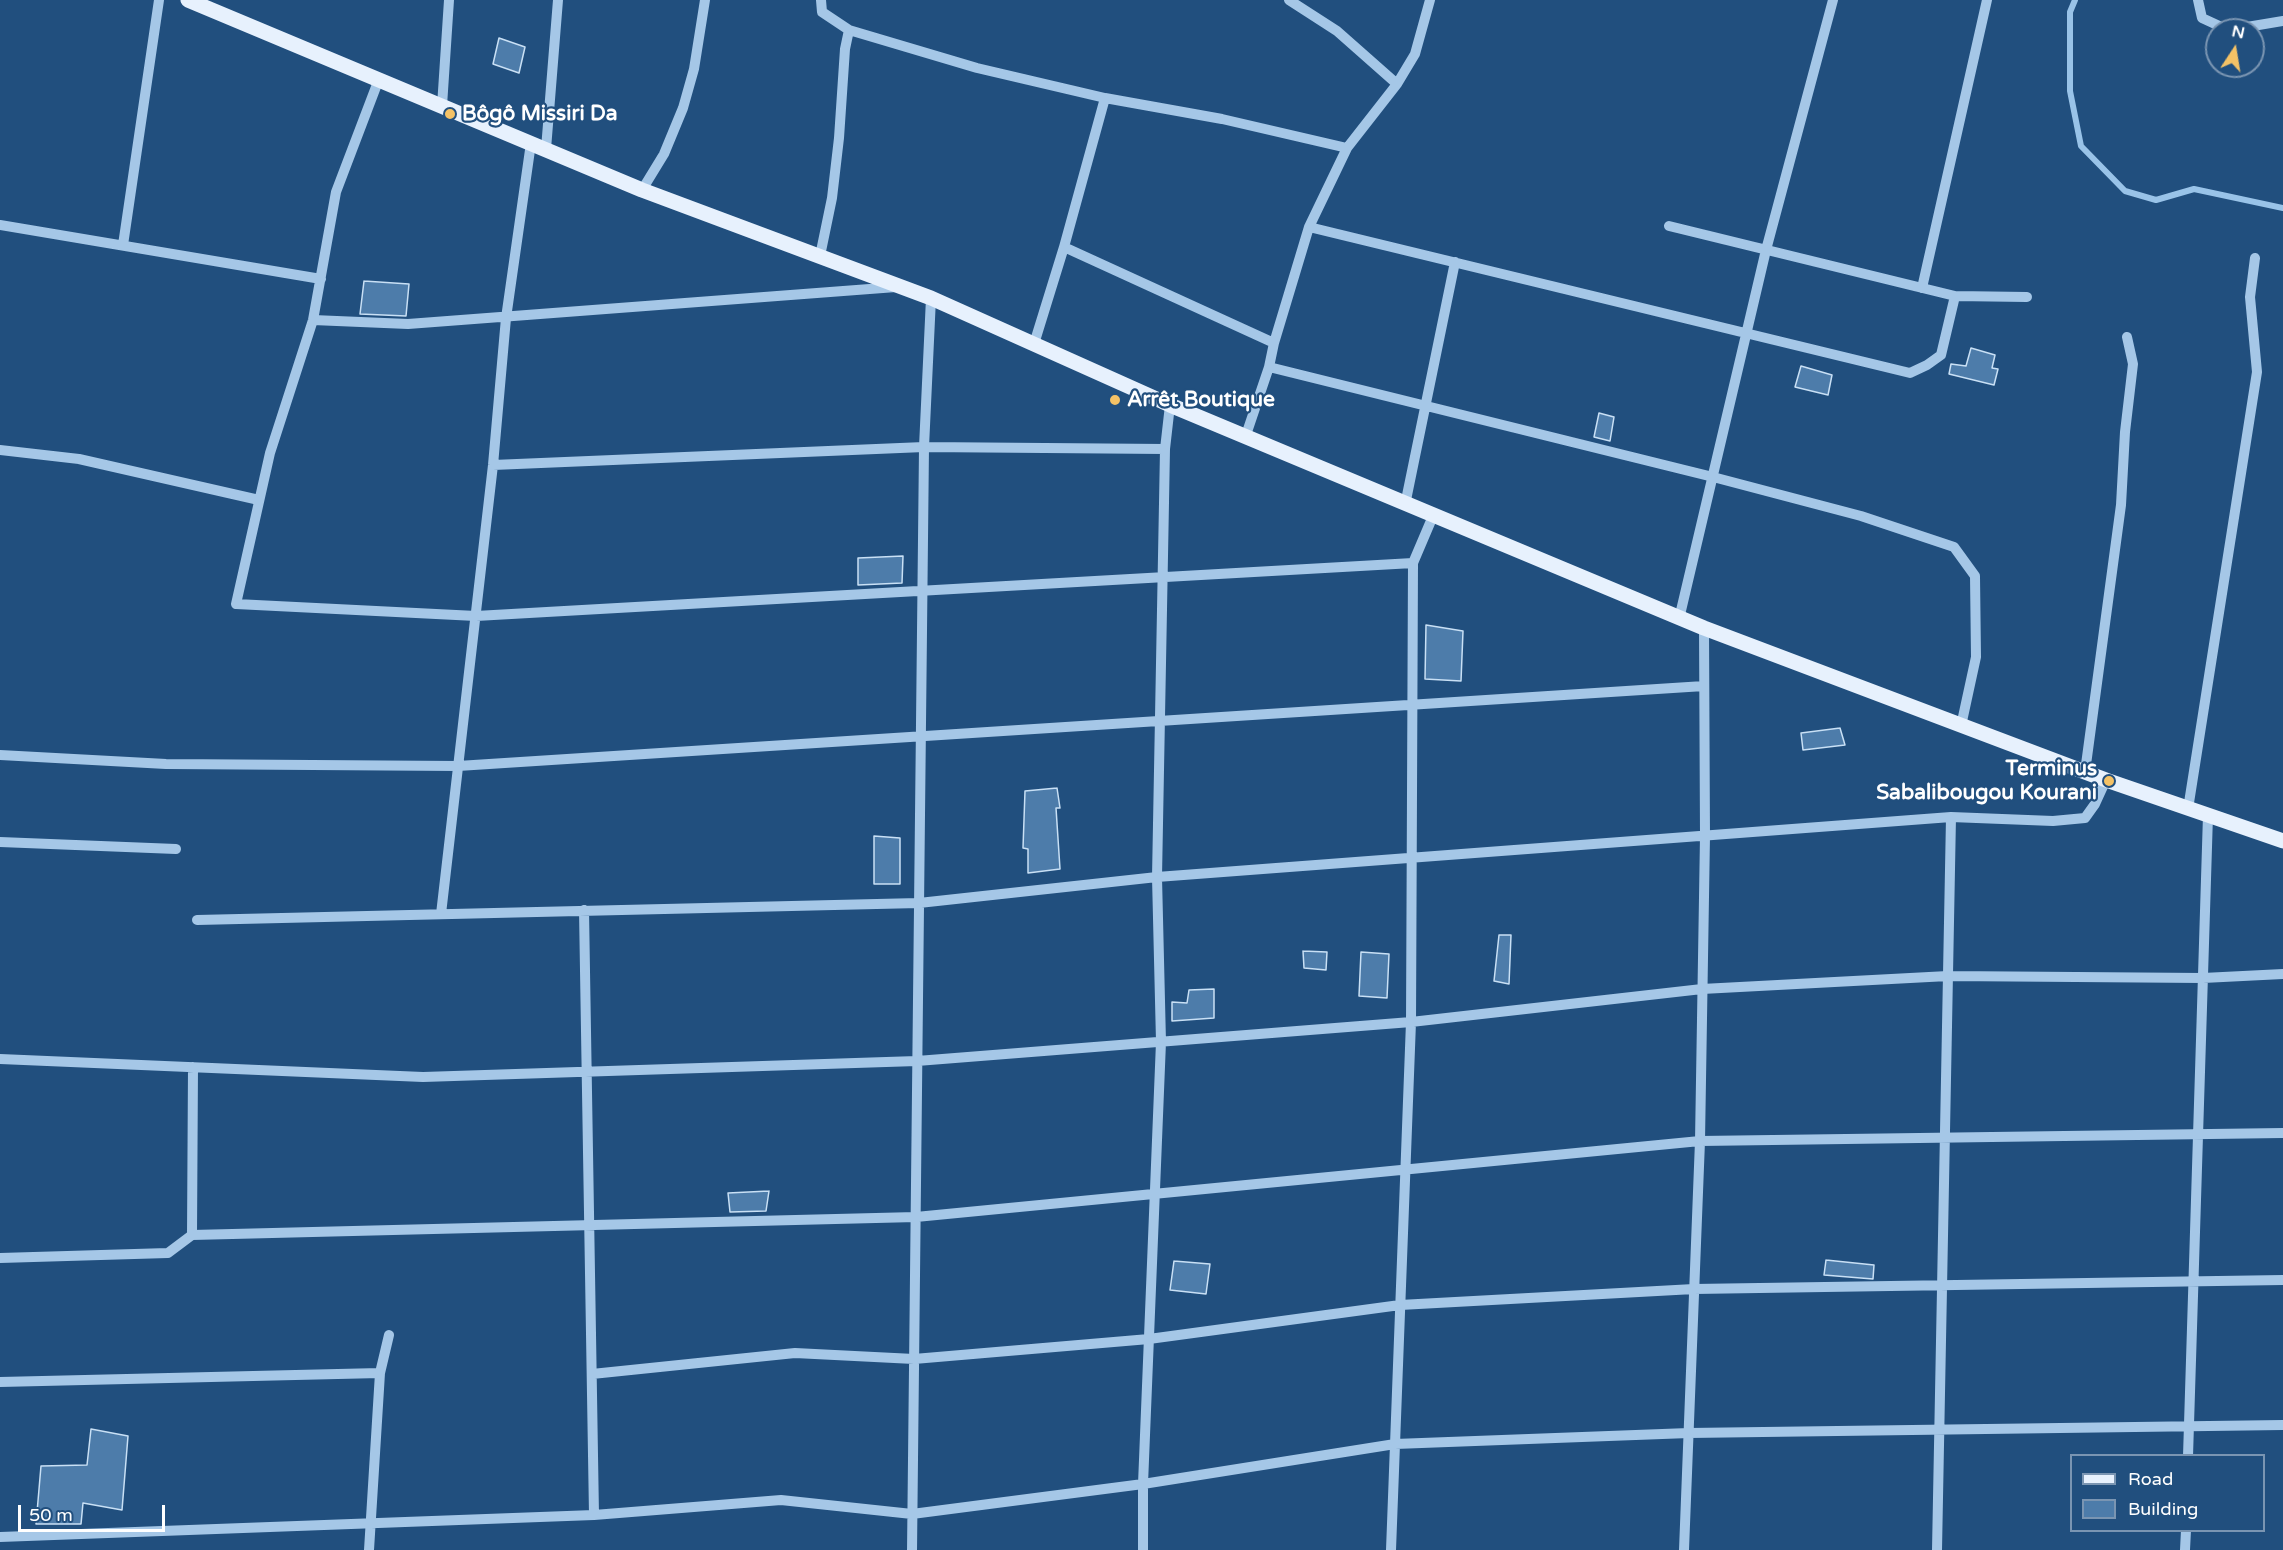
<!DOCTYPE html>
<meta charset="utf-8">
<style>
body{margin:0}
#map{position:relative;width:2283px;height:1550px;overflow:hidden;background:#214f7e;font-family:"Varela Round",sans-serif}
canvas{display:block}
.legend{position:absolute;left:2070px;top:1454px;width:195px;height:78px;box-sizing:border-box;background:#214f7e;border:2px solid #7a95b2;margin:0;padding:8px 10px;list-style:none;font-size:18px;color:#fff}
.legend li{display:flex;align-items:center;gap:12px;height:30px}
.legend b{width:30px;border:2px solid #7a95b2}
.north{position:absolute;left:2205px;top:18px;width:60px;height:60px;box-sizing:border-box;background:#214f7e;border:2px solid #7a95b2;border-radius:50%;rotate:12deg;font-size:16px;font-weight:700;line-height:24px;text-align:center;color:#fff}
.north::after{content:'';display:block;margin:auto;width:21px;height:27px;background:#f4c266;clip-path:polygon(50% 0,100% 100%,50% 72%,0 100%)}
.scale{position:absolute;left:18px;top:1505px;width:147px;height:27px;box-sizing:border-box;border:3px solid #fff;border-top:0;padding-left:8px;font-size:18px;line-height:21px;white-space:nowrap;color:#fff;-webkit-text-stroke:4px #214f7e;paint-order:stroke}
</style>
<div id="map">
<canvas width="2283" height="1550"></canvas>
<ul class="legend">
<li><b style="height:8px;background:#e7f1fd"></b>Road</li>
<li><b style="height:16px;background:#4d7caa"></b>Building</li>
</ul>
<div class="north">N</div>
<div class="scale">50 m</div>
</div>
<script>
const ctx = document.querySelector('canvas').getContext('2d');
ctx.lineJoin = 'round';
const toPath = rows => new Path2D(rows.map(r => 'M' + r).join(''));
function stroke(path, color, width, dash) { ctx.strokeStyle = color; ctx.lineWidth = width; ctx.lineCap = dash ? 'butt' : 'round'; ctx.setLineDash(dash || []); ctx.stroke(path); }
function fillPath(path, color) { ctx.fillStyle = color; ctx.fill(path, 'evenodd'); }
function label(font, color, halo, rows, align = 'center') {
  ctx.font = font + ' "Varela Round",sans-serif'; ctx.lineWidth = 4.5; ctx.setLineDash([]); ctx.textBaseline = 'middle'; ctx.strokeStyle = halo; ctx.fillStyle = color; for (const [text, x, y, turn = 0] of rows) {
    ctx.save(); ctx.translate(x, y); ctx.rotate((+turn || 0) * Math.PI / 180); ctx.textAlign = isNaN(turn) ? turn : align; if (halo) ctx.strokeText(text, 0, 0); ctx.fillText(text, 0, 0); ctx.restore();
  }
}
const stream = toPath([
 [2075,0,2070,12,2070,91,2081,146,2125,191,2156,200,2194,189,2283,208]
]);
const building = toPath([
 [499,38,525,47,519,73,493,64,499,38],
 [364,281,409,284,406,316,360,314,364,281],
 [1971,348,1995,355,1992,368,1998,369,1994,385,1949,374,1951,364,1966,366,1971,348],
 [1801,366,1832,375,1828,395,1795,387,1801,366],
 [1599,413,1614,417,1610,441,1594,437,1599,413],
 [903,556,902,583,858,585,858,558,903,556],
 [1426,625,1463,631,1461,681,1425,679,1426,625],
 [1840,728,1845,745,1803,750,1801,733,1840,728],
 [1057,788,1060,808,1056,808,1060,869,1028,873,1028,849,1023,848,1025,791,1057,788],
 [874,836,900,838,900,884,874,884,874,836],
 [1499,935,1511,935,1509,984,1494,981,1499,935],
 [1303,951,1327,952,1326,970,1304,968,1303,951],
 [1361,952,1389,954,1387,998,1359,996,1361,952],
 [1214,989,1214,1018,1172,1021,1172,1002,1187,1003,1189,990,1214,989],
 [769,1191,766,1211,730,1212,728,1193,769,1191],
 [1826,1260,1874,1265,1873,1279,1824,1275,1826,1260],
 [1174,1261,1210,1264,1206,1294,1170,1290,1174,1261],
 [91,1429,128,1436,122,1510,83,1503,81,1524,36,1524,41,1466,87,1465,91,1429]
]);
const minor = toPath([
 [821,0,822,12,849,30,977,68,1105,98,1222,119,1347,148],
 [1289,0,1337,31,1397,84],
 [2198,0,2202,18,2228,30],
 [2229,30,2283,21],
 [379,79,336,192,313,320,270,453,236,604,476,616,1413,563],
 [442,106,449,0],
 [546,149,558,0],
 [642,190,664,154,683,108,694,69,705,0],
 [0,225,321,279],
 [1669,226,1955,296,2027,297],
 [1309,227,1910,373,1927,365,1941,355,1955,296],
 [123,245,159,0],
 [1064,247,1105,98],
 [820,256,832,198,839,138,845,49,849,30],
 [1922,288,1987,0],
 [313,320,408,324,896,287],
 [1034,344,1064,247,1274,343],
 [1269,367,1713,477,1861,516,1954,547,1975,576,1976,657,1961,726],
 [1246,435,1269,367,1274,343,1309,227,1347,148,1397,84,1415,54,1430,0],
 [0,450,79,459,259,500],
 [493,465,924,447,1165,449],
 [1405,505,1455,262],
 [1679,619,1766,250,1833,0],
 [0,755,166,764,458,766,1704,686],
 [2085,772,2121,505,2125,432,2133,364,2127,337],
 [2188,809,2257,372,2250,297,2255,258],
 [0,842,176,849],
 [584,910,594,1515],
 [441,914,493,465,506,318,531,143],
 [197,920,919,903,1157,877,1951,817,2053,821,2085,818,2095,804,2106,780],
 [0,1059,423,1077,917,1061,1411,1022,1702,989,1948,976,2203,978,2283,974],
 [192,1235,193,1067],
 [0,1258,168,1253,192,1235,916,1217,1700,1141,2283,1133],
 [592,1374,795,1353,914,1359,1149,1339,1400,1305,1694,1289,2283,1280],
 [0,1382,380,1373],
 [2188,1456,2208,815],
 [0,1537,594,1515,781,1500,912,1514,1143,1484,1395,1444,1689,1433,2283,1425],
 [369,1550,380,1373,389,1335],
 [912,1550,924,447,931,298],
 [1143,1550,1143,1484,1161,1042,1157,877,1165,449,1170,405],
 [1391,1550,1411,1022,1413,563,1433,516],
 [1684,1550,1700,1141,1705,836,1704,628],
 [1937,1550,1951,817],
 [2185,1550,2186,1530]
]);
const major = toPath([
 [188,0,642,190,931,298,1170,405,1704,628,2106,780,2283,841]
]);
const markers = [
 [450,114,6,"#f4c266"],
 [1115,400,6,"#f4c266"],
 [2109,781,6,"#f4c266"]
];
const poiNames = [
 ["Bôgô Missiri Da",462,114],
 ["Arrêt Boutique",1127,400],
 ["Terminus",2097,769,"right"],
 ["Sabalibougou Kourani",2097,793,"right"]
];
stroke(stream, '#99c3e8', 6);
fillPath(building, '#4d7caa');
stroke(building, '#c9e0f5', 1.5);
stroke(minor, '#a5c7e7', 10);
stroke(major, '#e7f1fd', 15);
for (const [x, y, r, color] of markers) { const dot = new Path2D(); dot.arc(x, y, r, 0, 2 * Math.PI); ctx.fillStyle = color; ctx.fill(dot); stroke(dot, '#214f7e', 2); }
label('bold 21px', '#fff', '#214f7e', poiNames, 'left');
</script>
